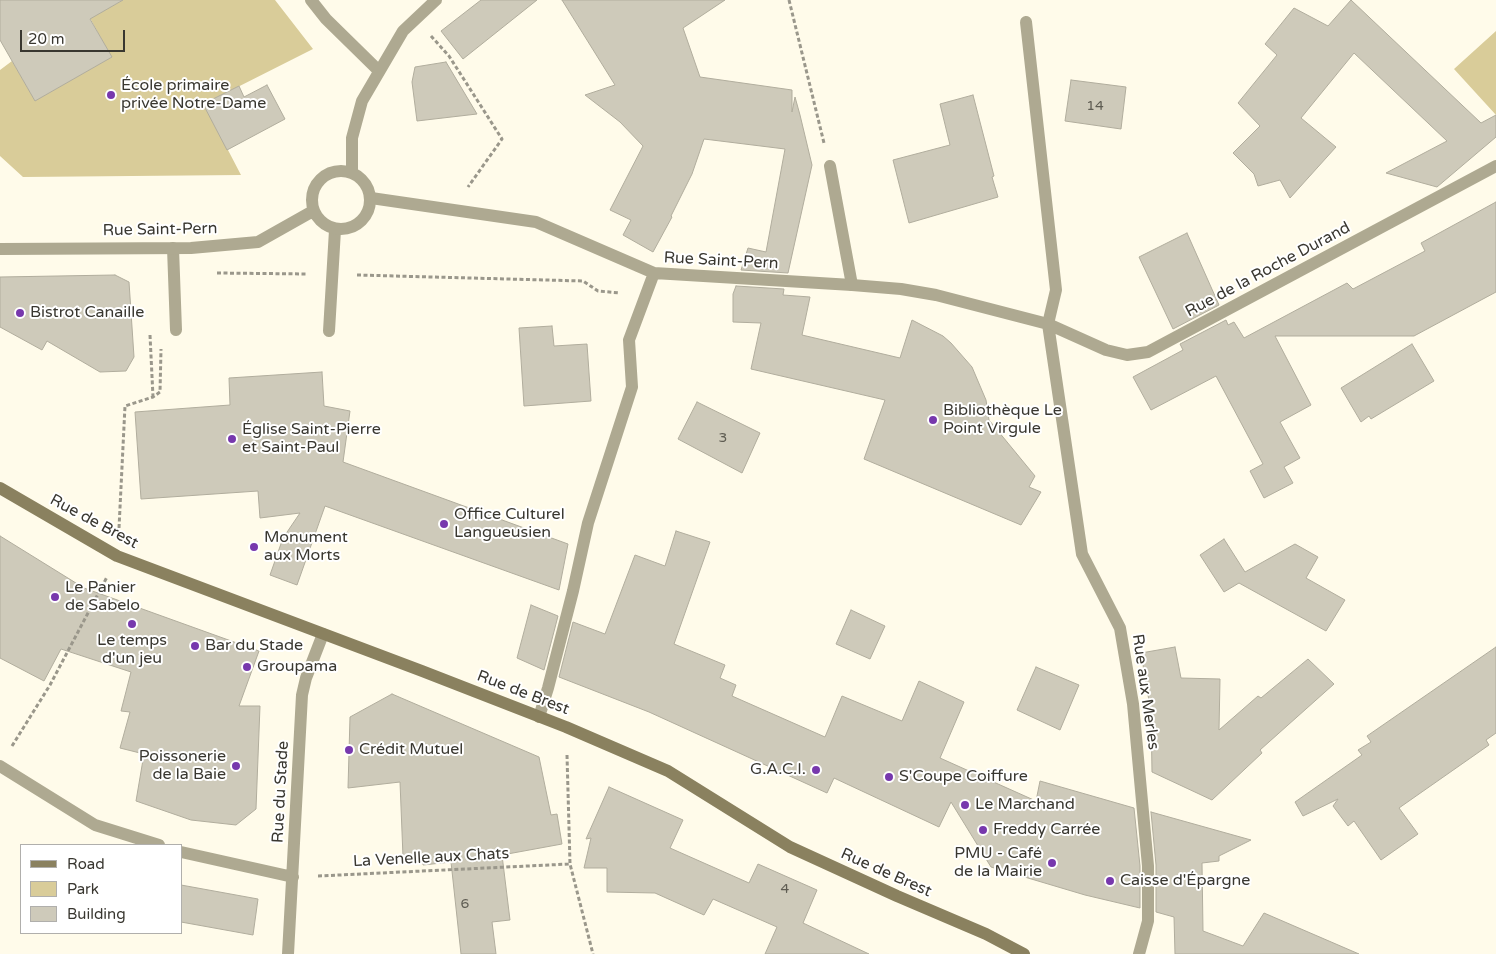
<!DOCTYPE html>
<meta charset="utf-8">
<style>
body{margin:0}
#map{position:relative;width:1496px;height:954px;overflow:hidden;background:#fffbea;font-family:"Varela Round",sans-serif}
canvas{display:block}
.legend{position:absolute;left:20px;top:844px;width:162px;height:90px;box-sizing:border-box;background:#fff;border:1px solid #b0afac;margin:0;padding:6px 9px;list-style:none;font-size:15px;color:#393730}
.legend li{display:flex;align-items:center;gap:10px;height:25px}
.legend b{width:25px;border:1px solid #b0afac}
.scale{position:absolute;left:20px;top:30px;width:105px;height:22px;box-sizing:border-box;border:2px solid #393730;border-top:0;padding-left:6px;font-size:15px;line-height:18px;white-space:nowrap;color:#393730;-webkit-text-stroke:4px #fff;paint-order:stroke}
</style>
<div id="map">
<canvas width="1496" height="954"></canvas>
<ul class="legend">
<li><b style="height:6px;background:#8a815f"></b>Road</li>
<li><b style="height:14px;background:#d9cc99"></b>Park</li>
<li><b style="height:14px;background:#cecaba"></b>Building</li>
</ul>
<div class="scale">20 m</div>
</div>
<script>
const ctx = document.querySelector('canvas').getContext('2d');
ctx.lineJoin = 'round';
function fillPath(path, color) { ctx.fillStyle = color; ctx.fill(path, 'evenodd'); }
const toPath = rows => new Path2D(rows.map(r => 'M' + r).join(''));
function stroke(path, color, width, dash) { ctx.strokeStyle = color; ctx.lineWidth = width; ctx.lineCap = dash ? 'butt' : 'round'; ctx.setLineDash(dash || []); ctx.stroke(path); }
function label(font, color, halo, rows, align = 'center') {
  ctx.font = font + ' "Varela Round",sans-serif'; ctx.lineWidth = 4; ctx.setLineDash([]); ctx.textBaseline = 'middle'; ctx.strokeStyle = halo; ctx.fillStyle = color; for (const [text, x, y, turn = 0] of rows) {
    ctx.save(); ctx.translate(x, y); ctx.rotate((+turn || 0) * Math.PI / 180); ctx.textAlign = isNaN(turn) ? turn : align; if (halo) ctx.strokeText(text, 0, 0); ctx.fillText(text, 0, 0); ctx.restore();
  }
}
const green = toPath([
 [123,0,275,0,313,49,204,104,241,175,23,177,0,156,0,70,12,61,35,100,111,57,90,18],
 [1496,31,1496,115,1454,69]
]);
const building = toPath([
 [0,0,123,0,90,19,112,57,35,101,0,40,0,0],
 [481,0,537,0,463,59,441,31,481,0],
 [562,0,725,0,683,28,700,77,792,90,792,112,795,97,800,115,812,165,788,273,741,270,748,248,766,252,785,149,704,139,692,174,671,216,672,217,653,252,623,235,631,220,610,210,643,146,620,122,585,95,615,85,562,0],
 [1351,0,1481,123,1496,115,1496,137,1437,187,1386,173,1447,141,1354,53,1301,118,1336,147,1290,198,1280,180,1258,186,1254,174,1233,153,1260,126,1238,103,1277,55,1265,44,1294,8,1328,26,1351,0],
 [446,62,477,114,417,121,412,82,415,67,446,62],
 [1071,80,1126,87,1121,129,1065,121,1071,80],
 [267,85,285,119,227,150,203,104,239,86,244,97,267,85],
 [973,95,994,176,992,177,998,197,909,223,893,160,950,145,940,104,973,95],
 [1496,202,1496,292,1414,336,1275,336,1311,405,1280,422,1300,458,1284,467,1293,483,1264,498,1250,471,1263,464,1216,376,1151,410,1133,377,1183,350,1180,344,1226,320,1228,325,1234,322,1244,338,1347,283,1353,289,1425,251,1421,243,1496,202],
 [1187,233,1219,305,1173,329,1139,257,1187,233],
 [115,275,129,282,134,357,126,371,100,372,47,341,42,350,0,327,0,277,115,275],
 [736,286,784,289,783,295,810,297,802,335,900,358,912,320,943,336,951,343,972,367,986,400,989,420,1035,476,1029,487,1041,492,1021,525,864,459,885,400,751,369,761,323,733,322,733,294,736,286],
 [552,326,554,346,587,344,591,401,524,406,519,328,552,326],
 [1412,344,1434,381,1371,419,1369,416,1361,422,1341,388,1412,344],
 [322,372,324,406,350,411,343,462,568,544,559,590,325,506,297,585,270,575,283,538,300,513,260,518,258,491,141,499,135,412,230,405,229,378,322,372],
 [697,402,760,433,742,473,678,439,697,402],
 [676,531,710,542,674,644,725,665,720,678,736,685,732,696,825,737,842,696,902,721,919,681,964,702,940,758,1036,801,1040,781,1134,808,1140,866,1140,908,1085,895,991,867,951,802,939,827,834,778,827,793,649,712,559,677,573,622,605,634,635,555,665,566,676,531],
 [0,536,84,588,259,651,239,706,260,706,256,809,236,825,191,820,136,801,144,754,120,748,130,712,121,711,131,672,61,649,44,681,0,658,0,536],
 [1224,539,1245,572,1295,544,1318,557,1306,578,1345,600,1326,631,1239,583,1224,592,1200,555,1224,539],
 [531,605,558,616,544,670,517,658,531,605],
 [851,610,885,626,870,659,836,644,851,610],
 [1175,647,1181,678,1220,679,1219,730,1258,696,1261,698,1308,659,1334,684,1260,750,1262,753,1212,800,1152,772,1151,713,1141,653,1175,647],
 [1496,647,1496,733,1486,740,1489,745,1399,808,1418,834,1381,860,1354,821,1348,826,1333,806,1338,799,1303,816,1295,802,1362,755,1358,750,1371,742,1367,736,1496,647],
 [1036,667,1079,685,1060,730,1017,710,1036,667],
 [392,694,539,757,551,815,557,814,562,844,502,855,510,920,492,922,496,954,461,954,451,862,423,865,423,856,403,857,400,782,348,788,350,717,392,694],
 [609,787,683,820,670,848,749,883,758,864,817,890,803,923,869,954,765,954,777,927,713,899,704,915,655,893,607,892,607,868,584,868,591,838,586,839,609,787],
 [1151,812,1251,840,1219,856,1219,861,1202,863,1203,931,1243,946,1264,913,1359,954,1175,954,1174,917,1156,912,1156,865,1151,812],
 [181,885,258,899,253,935,181,922,181,885]
]);
const path = toPath([
 [789,0,824,143],
 [431,36,449,56,502,139,468,187],
 [217,273,308,274],
 [357,275,583,281,598,291,620,293],
 [150,335,153,397],
 [119,528,125,406,153,397,160,392,161,349],
 [12,746,50,685,107,577],
 [567,755,570,864,593,954],
 [318,876,570,864]
]);
const service = toPath([
 [1026,22,1056,290,1048,324],
 [830,166,852,285],
 [173,248,176,330],
 [329,331,335,230]
]);
const minor = toPath([
 [311,0,326,19,379,71],
 [371,198,536,222,654,273,852,285,901,289,936,295,1048,324,1106,350,1127,355,1148,352,1496,166],
 [1048,324,1082,554,1120,628,1133,704,1148,866,1148,921,1139,954],
 [539,717,548,688,573,591,588,523,632,387,629,340,654,273],
 [0,766,95,825,159,845],
 [181,852,293,877],
 [288,954,302,695,306,678,323,634]
]);
const tertiary = toPath([
 '312 200a29 29 0 1 1 58 0a29 29 0 1 1-58 0Z',
 [352,173,352,138,362,101,403,31,436,0],
 [0,249,191,248,258,242,313,211]
]);
const secondary = toPath([
 [0,488,117,556,422,671,566,727,668,771,790,847,897,896,986,934,1024,954]
]);
const markers = [
 [111,95,5,"#7738ad"],
 [20,313,5,"#7738ad"],
 [933,420,5,"#7738ad"],
 [232,439,5,"#7738ad"],
 [444,524,5,"#7738ad"],
 [254,547,5,"#7738ad"],
 [55,597,5,"#7738ad"],
 [132,624,5,"#7738ad"],
 [195,646,5,"#7738ad"],
 [247,667,5,"#7738ad"],
 [349,750,5,"#7738ad"],
 [236,766,5,"#7738ad"],
 [816,770,5,"#7738ad"],
 [889,777,5,"#7738ad"],
 [965,805,5,"#7738ad"],
 [983,830,5,"#7738ad"],
 [1052,863,5,"#7738ad"],
 [1110,881,5,"#7738ad"]
];
const numberNames = [
 ["14",1095,106],
 ["3",723,438],
 ["4",785,889],
 ["6",465,904]
];
const poiNames = [
 ["École primaire",121,86],
 ["privée Notre-Dame",121,104],
 ["Bistrot Canaille",30,313],
 ["Bibliothèque Le",943,411],
 ["Point Virgule",943,429],
 ["Église Saint-Pierre",242,430],
 ["et Saint-Paul",242,448],
 ["Office Culturel",454,515],
 ["Langueusien",454,533],
 ["Monument",264,538],
 ["aux Morts",264,556],
 ["Le Panier",65,588],
 ["de Sabelo",65,606],
 ["Le temps",132,641,"center"],
 ["d'un jeu",132,659,"center"],
 ["Bar du Stade",205,646],
 ["Groupama",257,667],
 ["Crédit Mutuel",359,750],
 ["Poissonerie",226,757,"right"],
 ["de la Baie",226,775,"right"],
 ["G.A.C.I.",806,770,"right"],
 ["S'Coupe Coiffure",899,777],
 ["Le Marchand",975,805],
 ["Freddy Carrée",993,830],
 ["PMU - Café",1042,854,"right"],
 ["de la Mairie",1042,872,"right"],
 ["Caisse d'Épargne",1120,881]
];
const streetNames = [
 ["Rue Saint-Pern",160,230,-1],
 ["Rue Saint-Pern",721,261,3],
 ["Rue de la Roche Durand",1268,270,-28],
 ["Rue de Brest",94,522,28],
 ["Rue aux Merles",1145,692,82],
 ["Rue de Brest",523,693,21],
 ["Rue du Stade",281,792,-87],
 ["La Venelle aux Chats",431,858,-3],
 ["Rue de Brest",886,873,24]
];
fillPath(green, '#d9cc99');
fillPath(building, '#cecaba');
stroke(building, '#b1ad9d', 1);
stroke(path, '#9a978b', 3, [4, 2.5]);
stroke(service, '#aea991', 12);
stroke(minor, '#aea991', 12);
stroke(tertiary, '#aea991', 12);
stroke(secondary, '#8a815f', 12);
for (const [x, y, r, color] of markers) { const dot = new Path2D(); dot.arc(x, y, r, 0, 2 * Math.PI); ctx.fillStyle = color; ctx.fill(dot); stroke(dot, '#fff', 2); }
label('14px', '#5e5c52', null, numberNames);
label('16px', '#393730', '#fff', poiNames, 'left');
label('16px', '#393730', '#fff', streetNames);
</script>
